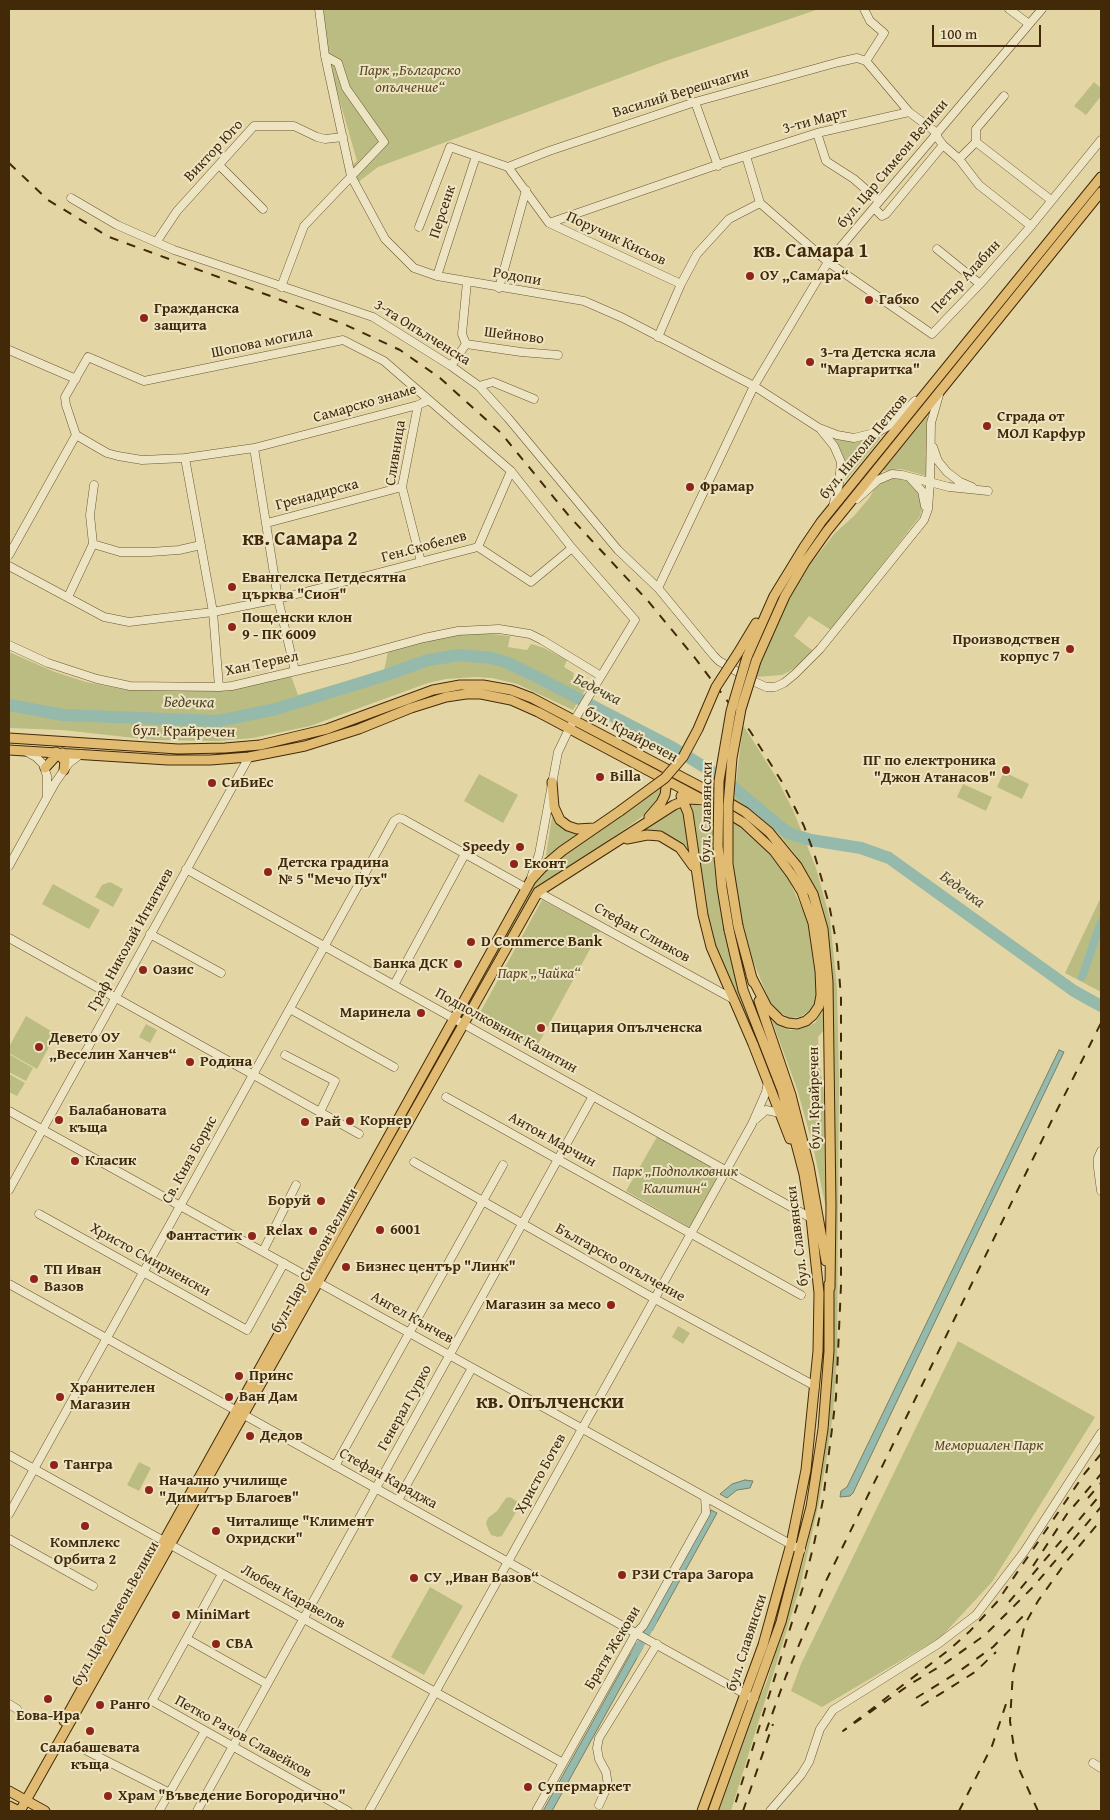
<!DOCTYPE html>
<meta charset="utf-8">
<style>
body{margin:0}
#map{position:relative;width:1110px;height:1820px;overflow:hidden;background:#e4d6a4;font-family:"Gentium Book Plus",serif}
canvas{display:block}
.frame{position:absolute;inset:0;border:10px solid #422a09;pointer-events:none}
.scale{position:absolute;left:932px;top:25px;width:109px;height:22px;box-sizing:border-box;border:2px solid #422a09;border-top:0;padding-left:6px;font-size:15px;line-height:18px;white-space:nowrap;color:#422a09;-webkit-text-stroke:4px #ede4c4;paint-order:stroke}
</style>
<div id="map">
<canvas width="1110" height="1820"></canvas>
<div class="frame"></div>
<div class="scale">100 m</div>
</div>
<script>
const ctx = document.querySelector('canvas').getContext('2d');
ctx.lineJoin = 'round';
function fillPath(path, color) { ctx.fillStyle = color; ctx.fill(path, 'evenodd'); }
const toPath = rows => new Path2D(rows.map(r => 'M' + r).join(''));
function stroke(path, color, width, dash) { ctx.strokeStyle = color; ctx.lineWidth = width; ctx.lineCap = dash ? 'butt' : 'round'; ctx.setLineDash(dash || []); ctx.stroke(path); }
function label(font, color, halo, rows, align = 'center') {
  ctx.font = font + ' "Gentium Book Plus",serif'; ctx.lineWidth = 4; ctx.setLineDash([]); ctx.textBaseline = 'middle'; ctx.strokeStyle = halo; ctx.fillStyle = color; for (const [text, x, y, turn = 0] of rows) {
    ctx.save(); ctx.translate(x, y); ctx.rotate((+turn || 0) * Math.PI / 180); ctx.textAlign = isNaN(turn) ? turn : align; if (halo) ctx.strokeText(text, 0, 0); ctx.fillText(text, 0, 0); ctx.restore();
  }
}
const green = toPath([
 [323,9,819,9,663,62,378,167,357,183,352,165,357,161,328,60],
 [1094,82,1101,88,1101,96,1086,115,1074,106],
 [927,417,928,417,927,476,901,469,884,471,884,469],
 [878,436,880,437,880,439,846,480,844,457,834,437,853,440,866,439],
 [894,477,910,481,917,487,923,505,920,516,831,630,809,616,794,636,813,651,801,664,790,671,782,675,756,677,767,646,782,612,808,567,835,533,854,516,870,497,876,485,879,482],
 [482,633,510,636,508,647,527,650,531,644,535,645,544,648,567,660,564,667,574,673,573,679,587,687,573,710,517,684,492,678,475,677,446,679,428,683,310,726,253,738,217,741,153,740,62,730,9,728,9,652,55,672,86,682,126,690,226,689,291,676,298,695,384,671,388,651,422,641,466,634],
 [743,725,776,777,793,810,816,868,830,919,837,988,839,1081,837,1358,833,1414,826,1462,819,1502,800,1587,731,1811,717,1811,749,1719,766,1684,806,1551,817,1502,828,1429,832,1380,834,1301,831,986,828,933,822,903,809,876,795,854,777,832,756,813,734,799],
 [1004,772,1029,784,1022,799,997,787],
 [479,774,518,795,503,823,464,801],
 [664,784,659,800,649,812,542,887,529,899,462,1015,461,1014,531,886,544,870],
 [963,784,992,797,986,811,957,797],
 [681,803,683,804,690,853,666,834,641,833,640,832],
 [690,803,713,810,714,862,717,891,733,968,779,1092,795,1144,755,1041,714,945,709,924],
 [552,817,566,829,581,833,548,857,546,855],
 [733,821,749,833,774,858,786,874,805,915,812,936,817,972,817,1001,813,1008,800,1017,790,1018,775,1010,769,1000,753,961,743,924,736,891,733,856],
 [789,861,805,886,817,916,825,956,825,1029,818,1037,819,1062,826,1105,827,1213,813,1146,797,1089,771,1018,780,1026,790,1030,797,1030,815,1023,824,1008,822,946,818,930,795,873,788,862],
 [110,882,123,889,113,907,95,897,102,885],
 [53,884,100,910,89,929,42,904],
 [1101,897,1101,992,1065,973],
 [542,900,600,931,536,1048,477,1018],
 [26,1016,56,1034,37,1069,9,1053,9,1047,16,1034,23,1038,16,1034],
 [146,1024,157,1030,150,1043,139,1037],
 [9,1054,33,1068,26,1081,9,1072],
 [9,1074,25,1083,17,1096,9,1092],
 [658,1135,723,1171,691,1228,626,1191],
 [678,1326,690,1333,683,1344,672,1337],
 [958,1341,1095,1417,992,1582,941,1637,822,1707,791,1691,801,1664],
 [139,1462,151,1468,139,1491,127,1485],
 [510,1497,518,1502,519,1507,502,1536,498,1537,491,1535,488,1529,486,1523,488,1518,497,1511,506,1498],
 [430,1587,463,1606,424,1675,391,1657]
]);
const water = toPath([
 [1059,1050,1064,1052,853,1493,850,1496,840,1497,841,1491,847,1487,1059,1050],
 [745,1480,753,1481,750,1488,737,1490,727,1498,720,1494,732,1484,745,1480],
 [711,1510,717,1513,652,1631,646,1627,711,1510],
 [636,1644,643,1647,552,1811,543,1811,636,1644]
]);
const canal = toPath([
 [1082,977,1101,922],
 [635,1654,653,1621]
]);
const river = toPath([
 [9,705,63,715,218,721,276,709,386,675,428,660,460,655,491,658,506,662,533,675,672,747,722,778,788,833,811,840,861,848,889,858,1074,991,1101,1006]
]);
const minor = toPath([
 [319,9,325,56,351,176,385,239,414,268,437,276,584,301,623,318,754,386,819,428,837,435,854,438,878,432,890,425,915,401],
 [864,9,870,21,884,33,866,61],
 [1009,9,1029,24],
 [866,61,909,112,937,133,937,137,943,145,959,159,976,142,1051,200],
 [695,102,718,166],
 [817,133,826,161,854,179,879,201],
 [976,142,976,129,1004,96],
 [746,156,760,203,828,262,932,334,980,284,1031,226,1101,140],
 [959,159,979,185,1031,226],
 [219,165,263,209],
 [508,167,549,151,695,102,839,62,857,58,866,61],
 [71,198,117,225,174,250,373,317,451,366,479,386,508,418,618,550,658,588,714,656,719,661,755,682,766,687,775,687,784,683,795,674,820,649,924,520,928,509,930,482,931,423,939,395],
 [874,208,882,216,886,214,943,145],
 [549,223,711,167,817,133,909,112],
 [419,227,450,147,508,167,549,223,681,284],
 [157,241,177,211,254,126,294,126,317,137,325,139,343,137],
 [937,249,980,284],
 [437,276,476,156],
 [281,287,304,226,384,142,346,88,338,63,325,56],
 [499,288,526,190],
 [658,337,681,284,697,254,729,219,760,203],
 [466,344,521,352,558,355],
 [9,350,76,379],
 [451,366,466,344,462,334,467,282],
 [479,386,493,382,534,399],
 [418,405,402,487,421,562],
 [821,430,834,446,841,462,839,484,833,506],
 [76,435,107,453,118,456,142,460,185,458,254,448,418,405,429,400,511,471,572,548,635,620,569,729,558,752,539,854,531,878],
 [933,447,938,461,947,472,960,482,972,487],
 [254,448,278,599,295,671],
 [185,458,213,612,219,687],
 [910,478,922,491,925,506],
 [857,499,878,480,892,474,902,475,949,487,988,491],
 [267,523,402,487],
 [93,544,90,515,94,485],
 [478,547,511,471],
 [9,555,76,435,66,405,65,397,88,357,144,381,343,340,384,361,429,400],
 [9,566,104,617,129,622,213,612,278,599,478,547,531,582,572,548],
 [658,588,754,386,828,262,1042,9],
 [68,597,93,544,120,552,150,552,179,550,201,545],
 [9,645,48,663,97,679,130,686,219,687,232,686,351,658,424,638,458,631,499,629,530,634,542,640,601,676],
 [27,752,36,757,43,764,47,776,47,796],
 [9,866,55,783,69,763,81,754],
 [186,869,811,1218],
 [538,892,733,999],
 [150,934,221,973],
 [9,938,359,1134],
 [394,985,465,854],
 [290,1009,394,1067],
 [285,1055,335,1081,320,1112],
 [446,1097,801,1295],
 [9,1111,801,1550],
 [756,1119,766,1110,780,1113],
 [1101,1151,1098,1158,1098,1168,1101,1191],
 [414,1162,655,1299,815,1386],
 [9,1190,249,757],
 [39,1214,247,1330,284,1263],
 [263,1251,296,1185],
 [9,1284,754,1699],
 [9,1455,563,1763],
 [335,1466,503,1165],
 [398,1500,472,1368],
 [9,1514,394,821,399,818,403,819,526,888],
 [9,1539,93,1586],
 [222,1574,152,1701,348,1811],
 [187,1639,267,1684],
 [9,1704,17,1709],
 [87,1751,170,1793],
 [1093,1763,1101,1768],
 [599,1805,608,1785,606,1772,599,1759,597,1748,599,1738,657,1644],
 [159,1811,205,1731],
 [197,1811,593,1096],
 [369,1811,752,1124,766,1092,768,1082],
 [536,1811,636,1633,643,1626,706,1513,705,1497],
 [770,1811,801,1775,809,1762,820,1729,833,1710,938,1644,976,1615,1024,1552,1101,1433]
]);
const major = toPath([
 [738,653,756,623],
 [747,657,774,596,804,547,821,522,1101,177],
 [756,661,785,596,805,562,827,531,1101,192],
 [9,738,178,749,225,748,260,745,327,729,433,690,460,685,483,685,511,690,532,698,718,796,745,812,769,832,797,866,813,894,823,929,828,982,831,1206,830,1288],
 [9,750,168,760,210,760,249,757,305,746,359,729,411,708,446,697,466,694,481,694,511,700,538,712,724,811,744,823,774,851,791,874,802,892,813,923,820,971,821,995,819,1006,813,1015,806,1021,797,1024,788,1023,780,1020,767,1007,751,976],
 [56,752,65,761,64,770],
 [45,768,55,757,63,753],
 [552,782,554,807,560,820,568,826,577,829,594,828],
 [681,796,688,813,703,915,711,947,753,1044,790,1139],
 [649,817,661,803,665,795,667,780,665,776],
 [627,839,647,835,660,836,680,848,693,866],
 [738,926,753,982],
 [759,1001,791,1095,809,1166,826,1261],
 [64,1721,531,880,542,868,562,851,620,811],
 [9,1791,45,1811],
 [9,1806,19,1811],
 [20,1811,538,892,674,805,689,799,704,800],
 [702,1811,763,1645,791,1544,806,1470,818,1351,819,1293,811,1218,804,1174,782,1090,743,990,729,930],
 [713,1811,781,1622,811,1507,823,1429,829,1351,829,1284]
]);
const rail = toPath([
 [9,163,48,200,109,237,273,297,346,325,400,350,440,378,501,433,569,516,648,601,695,658,750,731,782,782,804,826,814,853,829,904,837,946,841,998,841,1285,836,1397,823,1500,814,1544,803,1587,733,1811],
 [1101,1454,1085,1473,997,1602,970,1631,950,1649,843,1731,912,1683,944,1664,985,1635,1033,1587,1101,1507],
 [1088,1498,1101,1483],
 [1033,1566,1067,1514,1101,1474],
 [1009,1602,1101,1494],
 [916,1698,958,1672,993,1647,1027,1612],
 [921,1706,975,1672,996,1652],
 [766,1731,786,1676,825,1583,1052,1120,1101,1023],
 [743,1811,773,1724],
 [959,1811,992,1746,1007,1701],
 [1038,1811,1019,1769,1014,1748,1010,1721,1013,1672,1025,1624,1038,1601,1066,1562,1101,1520]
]);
const majorBridge = toPath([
 [620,811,665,778,683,757,698,729,716,687,738,653],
 [738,926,728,864,728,806,732,758,741,709,756,661],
 [729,930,722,888,718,846,719,781,731,711,747,657]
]);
const markers = [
 [750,276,5,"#8f2418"],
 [869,300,5,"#8f2418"],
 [144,318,5,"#8f2418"],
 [810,362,5,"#8f2418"],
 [987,426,5,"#8f2418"],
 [690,487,5,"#8f2418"],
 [232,587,5,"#8f2418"],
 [232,627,5,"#8f2418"],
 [1070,649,5,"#8f2418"],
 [1006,770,5,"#8f2418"],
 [600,777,5,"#8f2418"],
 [212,783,5,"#8f2418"],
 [520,847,5,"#8f2418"],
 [514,864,5,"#8f2418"],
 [268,872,5,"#8f2418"],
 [471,942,5,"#8f2418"],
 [458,964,5,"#8f2418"],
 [143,970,5,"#8f2418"],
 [421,1013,5,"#8f2418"],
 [541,1028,5,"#8f2418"],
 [39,1047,5,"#8f2418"],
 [190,1062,5,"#8f2418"],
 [59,1120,5,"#8f2418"],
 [350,1121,5,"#8f2418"],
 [305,1122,5,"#8f2418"],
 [75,1161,5,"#8f2418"],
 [321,1201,5,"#8f2418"],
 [380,1230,5,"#8f2418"],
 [313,1231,5,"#8f2418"],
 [252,1236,5,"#8f2418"],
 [346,1267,5,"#8f2418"],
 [34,1279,5,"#8f2418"],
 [611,1305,5,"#8f2418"],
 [239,1376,5,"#8f2418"],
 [60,1397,5,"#8f2418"],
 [229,1397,5,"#8f2418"],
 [250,1436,5,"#8f2418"],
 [54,1465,5,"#8f2418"],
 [149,1490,5,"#8f2418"],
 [85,1526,5,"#8f2418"],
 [216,1531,5,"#8f2418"],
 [622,1575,5,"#8f2418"],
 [414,1578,5,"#8f2418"],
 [176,1615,5,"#8f2418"],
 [216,1644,5,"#8f2418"],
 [48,1699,5,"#8f2418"],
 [100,1705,5,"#8f2418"],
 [90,1731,5,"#8f2418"],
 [528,1787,5,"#8f2418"],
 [108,1796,5,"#8f2418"]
];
const parkNames = [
 ["Парк „Българско",410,71],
 ["опълчение“",410,88],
 ["Парк „Чайка“",539,974],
 ["Парк „Подполковник",675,1172],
 ["Калитин“",675,1189],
 ["Мемориален Парк",989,1446]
];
const streetNames = [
 ["Василий Верешчагин",681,93,-17],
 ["3-ти Март",815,121,-15],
 ["Виктор Юго",214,151,-47],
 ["бул. Цар Симеон Велики",893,164,-50],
 ["Персенк",443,212,-72],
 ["Поручик Кисьов",616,239,25],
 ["Родопи",517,277,10],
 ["Петър Алабин",966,277,-47],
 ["3-та Опълченска",422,333,32],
 ["Шейново",514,336,7],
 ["Шопова могила",262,343,-12],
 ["Самарско знаме",365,404,-16],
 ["бул. Никола Петков",864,447,-51],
 ["Сливница",396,453,-81],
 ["Гренадирска",317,495,-15],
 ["Ген.Скобелев",424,547,-15],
 ["Хан Тервел",262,664,-12],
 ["бул. Крайречен",184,732,1],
 ["бул. Крайречен",631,735,28],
 ["бул. Славянски",707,812,-89],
 ["Стефан Сливков",642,933,29],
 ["Граф Николай Игнатиев",131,940,-61],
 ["Подполковник Калитин",506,1031,29],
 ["бул. Крайречен",815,1098,-91],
 ["Антон Марчин",552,1140,29],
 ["Св. Княз Борис",190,1160,-61],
 ["бул. Славянски",798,1236,-97],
 ["Христо Смирненски",150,1260,29],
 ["бул. Цар Симеон Велики",315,1261,-61],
 ["Българско опълчение",620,1263,29],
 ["Ангел Кънчев",412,1318,29],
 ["Генерал Гурко",405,1408,-61],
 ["Христо Ботев",541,1474,-61],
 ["Стефан Караджа",388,1479,29],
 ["Любен Каравелов",293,1597,29],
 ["бул. Цар Симеон Велики",116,1614,-61],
 ["бул. Славянски",747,1643,-72],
 ["Братя Жекови",613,1648,-59],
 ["Петко Рачов Славейков",243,1737,29]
];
const poiNames = [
 ["ОУ „Самара“",760,276],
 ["Габко",879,300],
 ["Гражданска",154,309],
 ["защита",154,326],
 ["3-та Детска ясла",820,353],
 ["\"Маргаритка\"",820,370],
 ["Сграда от",997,417],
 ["МОЛ Карфур",997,434],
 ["Фрамар",700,487],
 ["Евангелска Петдесятна",242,578],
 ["църква \"Сион\"",242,595],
 ["Пощенски клон",242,618],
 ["9 - ПК 6009",242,635],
 ["Производствeн",1060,640,"right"],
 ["корпус 7",1060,657,"right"],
 ["ПГ по електроника",996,761,"right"],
 ["\"Джон Атанасов\"",996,778,"right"],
 ["Billa",610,777],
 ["СиБиЕс",222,783],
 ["Speedy",510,847,"right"],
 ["Детска градина",278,863],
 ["№ 5 \"Мечо Пух\"",278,880],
 ["Еконт",524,864],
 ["D Commerce Bank",481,942],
 ["Банка ДСК",448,964,"right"],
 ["Оазис",153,970],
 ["Маринела",411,1013,"right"],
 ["Пицария Опълченска",551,1028],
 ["Девето ОУ",49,1038],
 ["„Веселин Ханчев“",49,1055],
 ["Родина",200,1062],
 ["Балабановата",69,1111],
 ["къща",69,1128],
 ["Корнер",360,1121],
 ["Рай",315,1122],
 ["Класик",85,1161],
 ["Боруй",311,1201,"right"],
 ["6001",390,1230],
 ["Relax",303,1231,"right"],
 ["Фантастик",242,1236,"right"],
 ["Бизнес център \"Линк\"",356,1267],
 ["ТП Иван",44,1270],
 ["Вазов",44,1287],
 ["Магазин за месо",601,1305,"right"],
 ["Принс",249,1376],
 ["Хранителен",70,1388],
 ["Магазин",70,1405],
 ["Ван Дам",239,1397],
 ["Дедов",260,1436],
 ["Тангра",64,1465],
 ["Начално училище",159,1481],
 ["\"Димитър Благоев\"",159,1498],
 ["Читалище \"Климент",226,1522],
 ["Охридски\"",226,1539],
 ["Комплекс",85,1543,"center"],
 ["Орбита 2",85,1560,"center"],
 ["РЗИ Стара Загора",632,1575],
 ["СУ „Иван Вазов“",424,1578],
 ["MiniMart",186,1615],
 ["CBA",226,1644],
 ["Ранго",110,1705],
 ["Еова-Ира",48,1716,"center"],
 ["Салабашевата",90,1748,"center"],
 ["къща",90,1765,"center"],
 ["Супермаркет",538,1787],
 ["Храм \"Въведение Богородично\"",118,1796]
];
const waterNames = [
 ["Бедечка",597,690,27],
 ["Бедечка",189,703,1],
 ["Бедечка",962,890,36]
];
const districtNames = [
 ["кв. Самара 1",811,252],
 ["кв. Самара 2",300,540],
 ["кв. Опълченски",550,1403]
];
fillPath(green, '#babc82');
fillPath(water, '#95b9ab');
stroke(water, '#74806a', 1);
stroke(canal, '#95b9ab', 8);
stroke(river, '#95b9ab', 12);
stroke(minor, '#6a5530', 9);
stroke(major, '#422a09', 11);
stroke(minor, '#ede4c4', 8);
stroke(major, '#e2bb72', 9);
stroke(rail, '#422a09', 2, [9, 9]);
stroke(majorBridge, '#422a09', 11, []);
stroke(majorBridge, '#e2bb72', 9);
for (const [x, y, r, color] of markers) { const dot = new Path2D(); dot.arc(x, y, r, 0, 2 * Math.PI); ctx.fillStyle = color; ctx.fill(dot); stroke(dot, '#ede4c4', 2); }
label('italic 15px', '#5a4721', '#ede4c4', parkNames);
label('15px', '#422a09', '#ede4c4', streetNames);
label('bold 15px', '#422a09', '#ede4c4', poiNames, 'left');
label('italic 16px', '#534729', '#ede4c4', waterNames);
label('bold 20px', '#422a09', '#ede4c4', districtNames);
</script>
